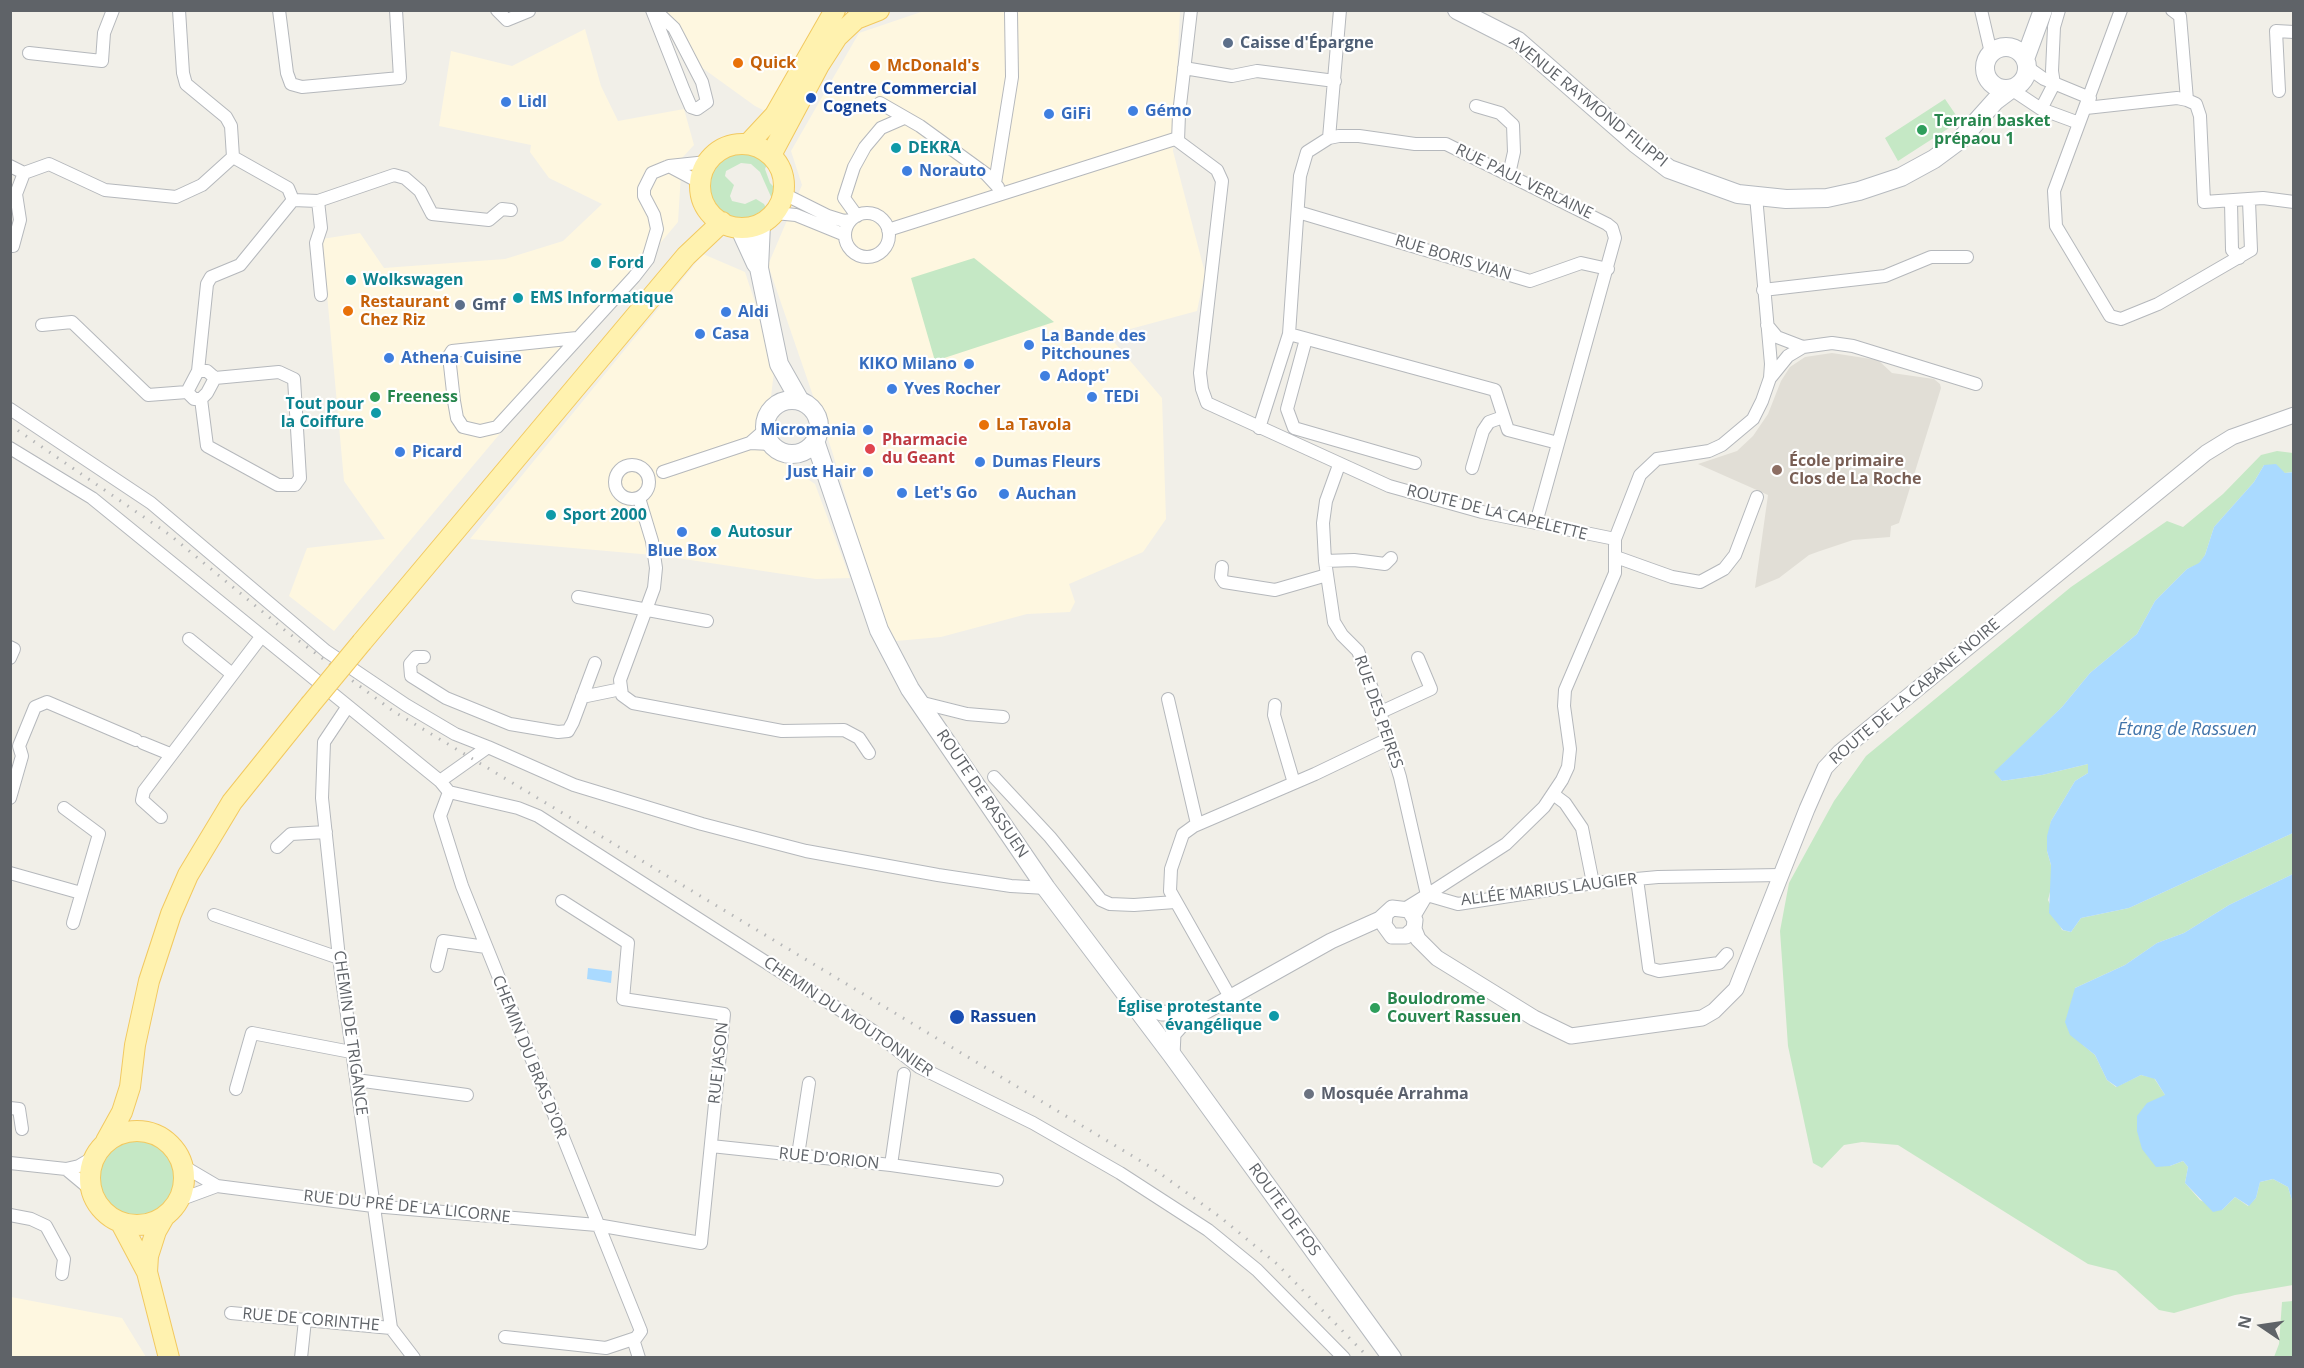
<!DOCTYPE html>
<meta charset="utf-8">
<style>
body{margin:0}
#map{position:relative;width:2304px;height:1368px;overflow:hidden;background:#f1efe8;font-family:"Open Sans",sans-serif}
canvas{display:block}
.frame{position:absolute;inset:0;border:12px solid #5f6368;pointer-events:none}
.north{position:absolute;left:2232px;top:1296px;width:60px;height:60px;-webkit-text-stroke:4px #fff;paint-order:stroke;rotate:283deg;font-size:16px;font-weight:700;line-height:24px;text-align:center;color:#5f6368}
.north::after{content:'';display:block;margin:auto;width:21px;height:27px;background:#5f6368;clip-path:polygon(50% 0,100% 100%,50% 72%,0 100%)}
</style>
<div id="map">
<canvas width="2304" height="1368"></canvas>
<div class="frame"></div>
<div class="north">N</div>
</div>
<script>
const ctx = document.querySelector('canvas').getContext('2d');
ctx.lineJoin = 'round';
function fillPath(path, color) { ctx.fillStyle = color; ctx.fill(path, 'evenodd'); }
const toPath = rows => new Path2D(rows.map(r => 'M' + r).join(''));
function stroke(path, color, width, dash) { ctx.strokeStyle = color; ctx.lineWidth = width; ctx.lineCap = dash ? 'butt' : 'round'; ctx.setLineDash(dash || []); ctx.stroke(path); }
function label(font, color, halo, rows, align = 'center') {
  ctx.font = font + ' "Open Sans",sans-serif'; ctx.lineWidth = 4.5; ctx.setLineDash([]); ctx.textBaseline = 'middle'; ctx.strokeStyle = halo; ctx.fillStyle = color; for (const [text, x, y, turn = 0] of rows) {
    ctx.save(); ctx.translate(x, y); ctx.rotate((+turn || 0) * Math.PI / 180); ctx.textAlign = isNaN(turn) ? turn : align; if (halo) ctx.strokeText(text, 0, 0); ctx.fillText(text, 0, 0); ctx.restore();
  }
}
const commercial = toPath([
 [666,11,825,10,825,11,765,111,755,106,701,67],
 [924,11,1180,11,1173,151,1205,273,1197,311,1108,335,1162,398,1166,519,1143,552,1069,584,1075,602,1070,612,1027,614,941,637,896,641,882,619,832,451,768,265,802,185,791,151,859,33],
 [585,29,601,86,618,121,684,109,694,145,682,158,678,222,334,631,289,596,307,548,385,539,344,481,322,239,360,233,384,268,505,259,563,241,602,204,549,178,530,152,531,145,439,126,451,51,512,66],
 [703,254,745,272,775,363,771,397,755,432,763,449,815,484,850,578,816,579,664,556,470,539],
 [11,1297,122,1318,146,1357,11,1357]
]);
const education = toPath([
 [1832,353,1878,360,1892,373,1934,379,1940,384,1941,388,1899,523,1891,526,1890,537,1853,540,1820,551,1809,555,1779,578,1755,588,1768,495,1698,464,1737,451,1753,436,1768,414,1781,381,1790,367,1805,357]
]);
const green = toPath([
 [1945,99,1960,121,1898,161,1885,138],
 [735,152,752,153,763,160,767,164,765,169,770,183,775,188,772,199,760,172,751,164,741,163,726,171,725,176,734,185,730,196,732,201,745,204,756,199,764,204,766,208,750,218,735,218,721,212,710,194,709,179,714,167,721,159],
 [974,258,1054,322,935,361,911,278],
 [2277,451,2293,453,2293,472,2285,473,2264,465,2254,482,2214,527,2205,555,2199,564,2187,569,2155,601,2137,634,2090,673,2062,707,1995,772,2002,781,2042,775,2088,764,2088,773,2075,781,2051,821,2047,851,2051,865,2051,888,2048,900,2062,930,2071,932,2081,918,2129,908,2293,833,2293,874,2229,905,2184,933,2157,943,2125,965,2075,988,2083,1045,2095,1055,2107,1080,2116,1087,2141,1075,2154,1078,2165,1095,2170,1166,2183,1161,2188,1167,2185,1183,2200,1200,2222,1210,2235,1197,2248,1206,2256,1198,2260,1182,2273,1179,2288,1187,2293,1204,2293,1285,2235,1295,2174,1313,2159,1310,2116,1271,2088,1264,1898,1145,1862,1142,1844,1145,1822,1168,1813,1163,1788,1046,1780,931,1789,883,1834,801,1866,756,2071,587,2167,521,2183,527,2223,494,2261,455],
 '97 1176a40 40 0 1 1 80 0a40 40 0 1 1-80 0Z',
 [2293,1301,2293,1357,2274,1357,2279,1344,2282,1302]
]);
const water = toPath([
 [2276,464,2285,473,2294,472,2293,833,2129,908,2081,918,2071,932,2063,930,2049,913,2051,865,2047,851,2047,836,2051,821,2075,781,2088,773,2088,764,2042,775,2002,781,1994,772,2062,707,2090,673,2137,634,2155,601,2187,569,2199,563,2205,555,2214,527,2254,482,2264,465],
 [2293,874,2293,1204,2288,1187,2273,1179,2260,1182,2256,1198,2249,1206,2235,1197,2222,1210,2213,1212,2185,1183,2188,1167,2183,1161,2170,1166,2156,1167,2142,1149,2137,1131,2137,1116,2147,1103,2165,1095,2155,1079,2141,1075,2117,1087,2107,1080,2095,1055,2070,1035,2065,1022,2075,988,2125,965,2157,943,2184,933,2229,905],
 [588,968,612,971,611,983,587,979]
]);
const minor = toPath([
 [179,10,183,73,186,84,226,117,231,126,233,157],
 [279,10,287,73,291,84,302,87,400,78,396,10],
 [497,10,507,20,529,11],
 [652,10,684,91,691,107,697,109,707,102,702,82,674,28,655,10],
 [1191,10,1179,114,1178,141,1217,170,1222,181,1200,373,1202,389,1207,403,1389,486,1482,512,1615,539],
 [1981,10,1991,53],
 [2121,10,2054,191,2056,226,2110,316,2121,319,2158,304,2251,250,2249,201],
 [2172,10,2180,16,2187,100],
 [29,53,102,61,104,33,113,10],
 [2027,67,2044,79,2090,98],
 [1184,68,1232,76,1257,71,1335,81],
 [2011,89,2041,109,2079,123],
 [2279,91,2276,31,2294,32],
 [880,103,920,126,986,174,998,187],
 [1476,106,1500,113,1513,125,1514,152,1509,174],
 [2086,108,2177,98,2187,100,2196,104,2200,116,2204,202,2263,198,2294,202],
 [2041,109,2054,84,2052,71,2054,27,2059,10],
 [1329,138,1340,10],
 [10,166,24,173,16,194,20,220,13,246,10,246],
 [24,173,49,164,105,190,176,197,202,185,233,157,288,188,293,200],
 [701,183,669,166,707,162],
 [995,183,1012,77,1011,13],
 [784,194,828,216,844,221,851,220],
 [293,200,318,201,394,175,405,178,420,191,432,214,489,220,502,209,511,210],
 [318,201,321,228,316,243,321,295],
 [2231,202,2232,250,2239,258],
 [1298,212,1530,281,1581,263,1608,269],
 [775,213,796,215,845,235],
 '845 235a22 22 0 1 1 44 0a22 22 0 1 1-44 0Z',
 [857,216,844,198,854,167,865,147,881,128,904,118],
 [888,230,1178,138],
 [1763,290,1885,276,1931,257,1967,257],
 [42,325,72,322,148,395,187,392],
 [1767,325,1777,337,1803,347],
 [1289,334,1495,390,1508,430,1558,443],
 [577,338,452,351,449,356,454,401,457,418,463,427,480,431,497,427,634,277,648,259,657,229,654,215,644,196,644,189,652,173,669,166],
 [1306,339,1287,409,1294,428,1415,463],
 [198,371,207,284,211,277,240,265,293,200],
 [198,371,207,371,215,378,207,393,201,399,194,399,187,392,198,371],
 [1771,377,1788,356,1803,347,1832,343,1853,346,1976,384],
 [201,399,207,446,278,485,295,485,300,478,294,379,279,372,215,378],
 [10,409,151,503,326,651,406,705,455,734,488,747],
 [1259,428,1289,334,1300,176,1307,152,1329,138,1339,136,1359,136,1415,144,1446,144,1607,224,1612,228,1615,238,1536,523],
 [766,429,750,443,771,444],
 [10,448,92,498,440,781,449,792,440,816,462,886,641,1331,636,1338,606,1348,505,1337],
 '615 482a17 17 0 1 1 34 0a17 17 0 1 1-34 0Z',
 [1339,465,1326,501,1323,523,1325,561,1334,622,1342,635,1358,651,1377,702,1400,777,1427,895],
 [1472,468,1483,431,1489,422,1503,417],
 [663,472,750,443],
 [639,498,652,541,656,568,654,588,620,680,622,695,633,703,782,731,844,730,859,738,869,753],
 [1616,557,1672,577,1700,582,1724,569,1735,555,1757,497],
 [1325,561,1354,560,1385,564,1391,558],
 [1222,567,1221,577,1224,582,1275,590,1327,575],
 [578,597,707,621],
 [189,639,232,674],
 [10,647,14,649,10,658],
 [424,657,416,657,410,664,411,676,446,698,510,724,558,732,568,731,573,722,595,663],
 [582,697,621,689],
 [1168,699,1197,824],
 [919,702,967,714,1003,717],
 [1275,705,1274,715,1294,783],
 [348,706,324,742,322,798,339,958,391,1328,414,1358],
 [1381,712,1431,689,1418,658],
 [143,743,170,754],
 [19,746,35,707,47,702,136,740],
 [994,777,1050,837,1101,900,1110,904,1134,905,1175,902],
 [440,781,488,747,574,785,702,824,806,851,938,875,1011,886,1046,888],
 [449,792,518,808,538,816,873,1031,919,1067,1033,1123,1120,1173,1208,1230,1257,1270,1344,1358],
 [1553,794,1565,803,1582,828,1593,883],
 [10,798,22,756,19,746],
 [64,808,99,834,73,923],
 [161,817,142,800,144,791,261,637],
 [277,847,291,834,326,832],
 [10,873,81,893],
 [1637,879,1649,968,1659,971,1719,963,1727,954],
 [1427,895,1506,844,1544,807,1562,780,1568,767,1570,749,1564,706,1565,690,1615,573,1615,539,1640,475,1657,459,1709,451,1722,445,1753,419,1762,401,1770,378,1771,364,1756,196],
 [1427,895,1458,904,1593,883,1658,877,1781,875],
 [1406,908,1427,895,1414,917],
 [214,915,339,958],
 [437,966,443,941,486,947],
 [1230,997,1170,891,1171,869,1183,834,1194,826,1315,774,1388,739],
 [356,1080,467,1095],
 [236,1089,252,1033,351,1052],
 [10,1108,19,1109,22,1129],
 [711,1146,891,1165,904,1074],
 [798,1155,809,1083],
 [10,1163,66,1169,79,1166,94,1157],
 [891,1165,997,1180],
 [66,1169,90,1189],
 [217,1186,373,1206,597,1225,701,1243,724,1014,623,999,628,943,562,901],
 [179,1200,217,1186,183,1166],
 [10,1215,31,1219,46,1226,64,1259,62,1274],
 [231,1313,391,1328],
 [633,1339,639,1358],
 [301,1358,305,1320]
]);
const tertiary = toPath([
 [1414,929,1418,939,1437,958,1534,1018,1571,1036,1702,1018,1714,1011,1736,989,1807,809,1825,768,1840,752,2206,453,2232,437,2294,415],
 [1134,1004,1162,1013,1196,1014],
 [1172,1055,1173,1034,1181,1025,1331,941,1380,919,1392,908,1409,910,1415,920,1414,929,1406,936,1392,936,1384,925,1385,916]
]);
const secondary = toPath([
 [1457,10,1518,41,1635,143,1669,169,1738,194,1786,199,1827,198,1859,191,1901,177,1934,159,1961,139,1995,101,2011,89],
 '1985 68a21 21 0 1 1 42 0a21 21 0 1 1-42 0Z',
 [2025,59,2043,10],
 [761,224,759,268,779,364,800,401],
 [739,227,756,264],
 '765 427a27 27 0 1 1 54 0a27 27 0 1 1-54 0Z',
 [815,441,879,630,910,689,1046,888,1172,1055,1392,1358]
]);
const primary = toPath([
 [748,144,775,115,835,10],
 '700 186a42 42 0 1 1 84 0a42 42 0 1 1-84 0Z',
 [771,155,819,65,837,37,856,19,879,10],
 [362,642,686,256,722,222],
 '90 1178a47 47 0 1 1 94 0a47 47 0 1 1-94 0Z',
 [106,1141,122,1112,130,1087,135,1045,149,981,171,914,188,875,232,802,310,705],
 [121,1223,147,1272,169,1358],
 [147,1272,148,1256,156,1231,164,1217]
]);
const rail = toPath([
 [10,425,170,535,287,632,393,711,1154,1169,1220,1217,1277,1264,1369,1358]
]);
const primaryBridge = toPath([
 [310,705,362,642]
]);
const markers = [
 [1228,43,6,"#5c6f8a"],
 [738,63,6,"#e8710a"],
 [875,66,6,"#e8710a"],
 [811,98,6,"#1a4fb4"],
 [506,102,6,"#3f7fe0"],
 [1133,111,6,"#3f7fe0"],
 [1049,114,6,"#3f7fe0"],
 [1922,130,6,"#2e9e5b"],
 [896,148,6,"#0f9aa8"],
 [907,171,6,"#3f7fe0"],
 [596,263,6,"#0f9aa8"],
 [351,280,6,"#0f9aa8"],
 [518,298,6,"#0f9aa8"],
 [460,305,6,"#5c6f8a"],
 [348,311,6,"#e8710a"],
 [726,312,6,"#3f7fe0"],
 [700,334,6,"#3f7fe0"],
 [1029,345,6,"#3f7fe0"],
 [389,358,6,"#3f7fe0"],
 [969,364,6,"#3f7fe0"],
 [1045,376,6,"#3f7fe0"],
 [892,389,6,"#3f7fe0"],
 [375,397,6,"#2e9e5b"],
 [1092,397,6,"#3f7fe0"],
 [376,413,6,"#0f9aa8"],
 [984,425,6,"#e8710a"],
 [868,430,6,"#3f7fe0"],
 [870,449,6,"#e0444e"],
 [400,452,6,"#3f7fe0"],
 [980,462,6,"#3f7fe0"],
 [1777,470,6,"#8d6e63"],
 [868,472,6,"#3f7fe0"],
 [902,493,6,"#3f7fe0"],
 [1004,494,6,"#3f7fe0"],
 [551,515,6,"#0f9aa8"],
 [682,532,6,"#3f7fe0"],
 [716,532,6,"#0f9aa8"],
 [1375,1008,6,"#2e9e5b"],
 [1274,1016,6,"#0f9aa8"],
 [957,1017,8,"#1a4fb4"],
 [1309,1094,6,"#6b7280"]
];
const serviceNames = [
 ["Caisse d'Épargne",1240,43],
 ["Gmf",472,305]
];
const foodNames = [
 ["Quick",750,63],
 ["McDonald's",887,66],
 ["Restaurant",360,302],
 ["Chez Riz",360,320],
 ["La Tavola",996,425]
];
const transitNames = [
 ["Centre Commercial",823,89],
 ["Cognets",823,107],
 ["Rassuen",970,1017]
];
const shopNames = [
 ["Lidl",518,102],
 ["Gémo",1145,111],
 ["GiFi",1061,114],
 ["Norauto",919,171],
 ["Aldi",738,312],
 ["Casa",712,334],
 ["La Bande des",1041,336],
 ["Pitchounes",1041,354],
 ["Athena Cuisine",401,358],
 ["KIKO Milano",957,364,"right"],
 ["Adopt'",1057,376],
 ["Yves Rocher",904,389],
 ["TEDi",1104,397],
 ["Micromania",856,430,"right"],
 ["Picard",412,452],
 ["Dumas Fleurs",992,462],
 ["Just Hair",856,472,"right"],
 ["Let's Go",914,493],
 ["Auchan",1016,494],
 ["Blue Box",682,551,"center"]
];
const streetNames = [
 ["AVENUE RAYMOND FILIPPI",1588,102,39],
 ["RUE PAUL VERLAINE",1524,182,26],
 ["RUE BORIS VIAN",1453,258,17],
 ["ROUTE DE LA CAPELETTE",1497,513,14],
 ["ROUTE DE LA CABANE NOIRE",1915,692,-40],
 ["RUE DES PEIRES",1378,712,71],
 ["ROUTE DE RASSUEN",982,794,56],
 ["ALLÉE MARIUS LAUGIER",1549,890,-7],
 ["CHEMIN DU MOUTONNIER",848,1017,34],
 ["CHEMIN DE TRIGANCE",350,1033,82],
 ["CHEMIN DU BRAS D'OR",529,1057,68],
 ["RUE JASON",719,1063,-84],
 ["RUE D'ORION",829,1159,6],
 ["RUE DU PRÉ DE LA LICORNE",407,1207,6],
 ["ROUTE DE FOS",1284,1210,54],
 ["RUE DE CORINTHE",311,1320,5]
];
const leisureNames = [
 ["Terrain basket",1934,121],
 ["prépaou 1",1934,139],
 ["Freeness",387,397],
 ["Boulodrome",1387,999],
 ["Couvert Rassuen",1387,1017]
];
const cultureNames = [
 ["DEKRA",908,148],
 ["Ford",608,263],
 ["Wolkswagen",363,280],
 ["EMS Informatique",530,298],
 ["Tout pour",364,404,"right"],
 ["la Coiffure",364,422,"right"],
 ["Sport 2000",563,515],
 ["Autosur",728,532],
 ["Église protestante",1262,1007,"right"],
 ["évangélique",1262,1025,"right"]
];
const healthNames = [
 ["Pharmacie",882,440],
 ["du Geant",882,458]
];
const educationNames = [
 ["École primaire",1789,461],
 ["Clos de La Roche",1789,479]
];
const worshipNames = [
 ["Mosquée Arrahma",1321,1094]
];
const waterNames = [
 ["Étang de Rassuen",2187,730]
];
fillPath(commercial, '#fef7e0');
fillPath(education, '#e1ded6');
fillPath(green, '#c5e8c5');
fillPath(water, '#aadaff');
stroke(minor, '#b5b8bc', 14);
stroke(tertiary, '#b5b8bc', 17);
stroke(secondary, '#b6babf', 20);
stroke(primary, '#f2c960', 22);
stroke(minor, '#fff', 12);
stroke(tertiary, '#fff', 15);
stroke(secondary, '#fff', 18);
stroke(primary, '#fff2af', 20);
stroke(rail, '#b6b7b8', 3, [1.5, 8]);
stroke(primaryBridge, '#f2c960', 22, []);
stroke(primaryBridge, '#fff2af', 20);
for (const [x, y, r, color] of markers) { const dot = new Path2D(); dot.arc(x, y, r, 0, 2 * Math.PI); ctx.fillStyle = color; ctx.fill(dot); stroke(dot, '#fff', 2); }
label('bold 16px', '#4e5e75', '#fff', serviceNames, 'left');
label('bold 16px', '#c56008', '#fff', foodNames, 'left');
label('bold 16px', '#164399', '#fff', transitNames, 'left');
label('bold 16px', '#366cbe', '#fff', shopNames, 'left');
label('16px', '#5f6368', '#fff', streetNames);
label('bold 16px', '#27864d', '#fff', leisureNames, 'left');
label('bold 16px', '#0d838f', '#fff', cultureNames, 'left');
label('bold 16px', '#be3a42', '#fff', healthNames, 'left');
label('bold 16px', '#785e54', '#fff', educationNames, 'left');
label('bold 16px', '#5b616d', '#fff', worshipNames, 'left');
label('italic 18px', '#4174aa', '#fff', waterNames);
</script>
